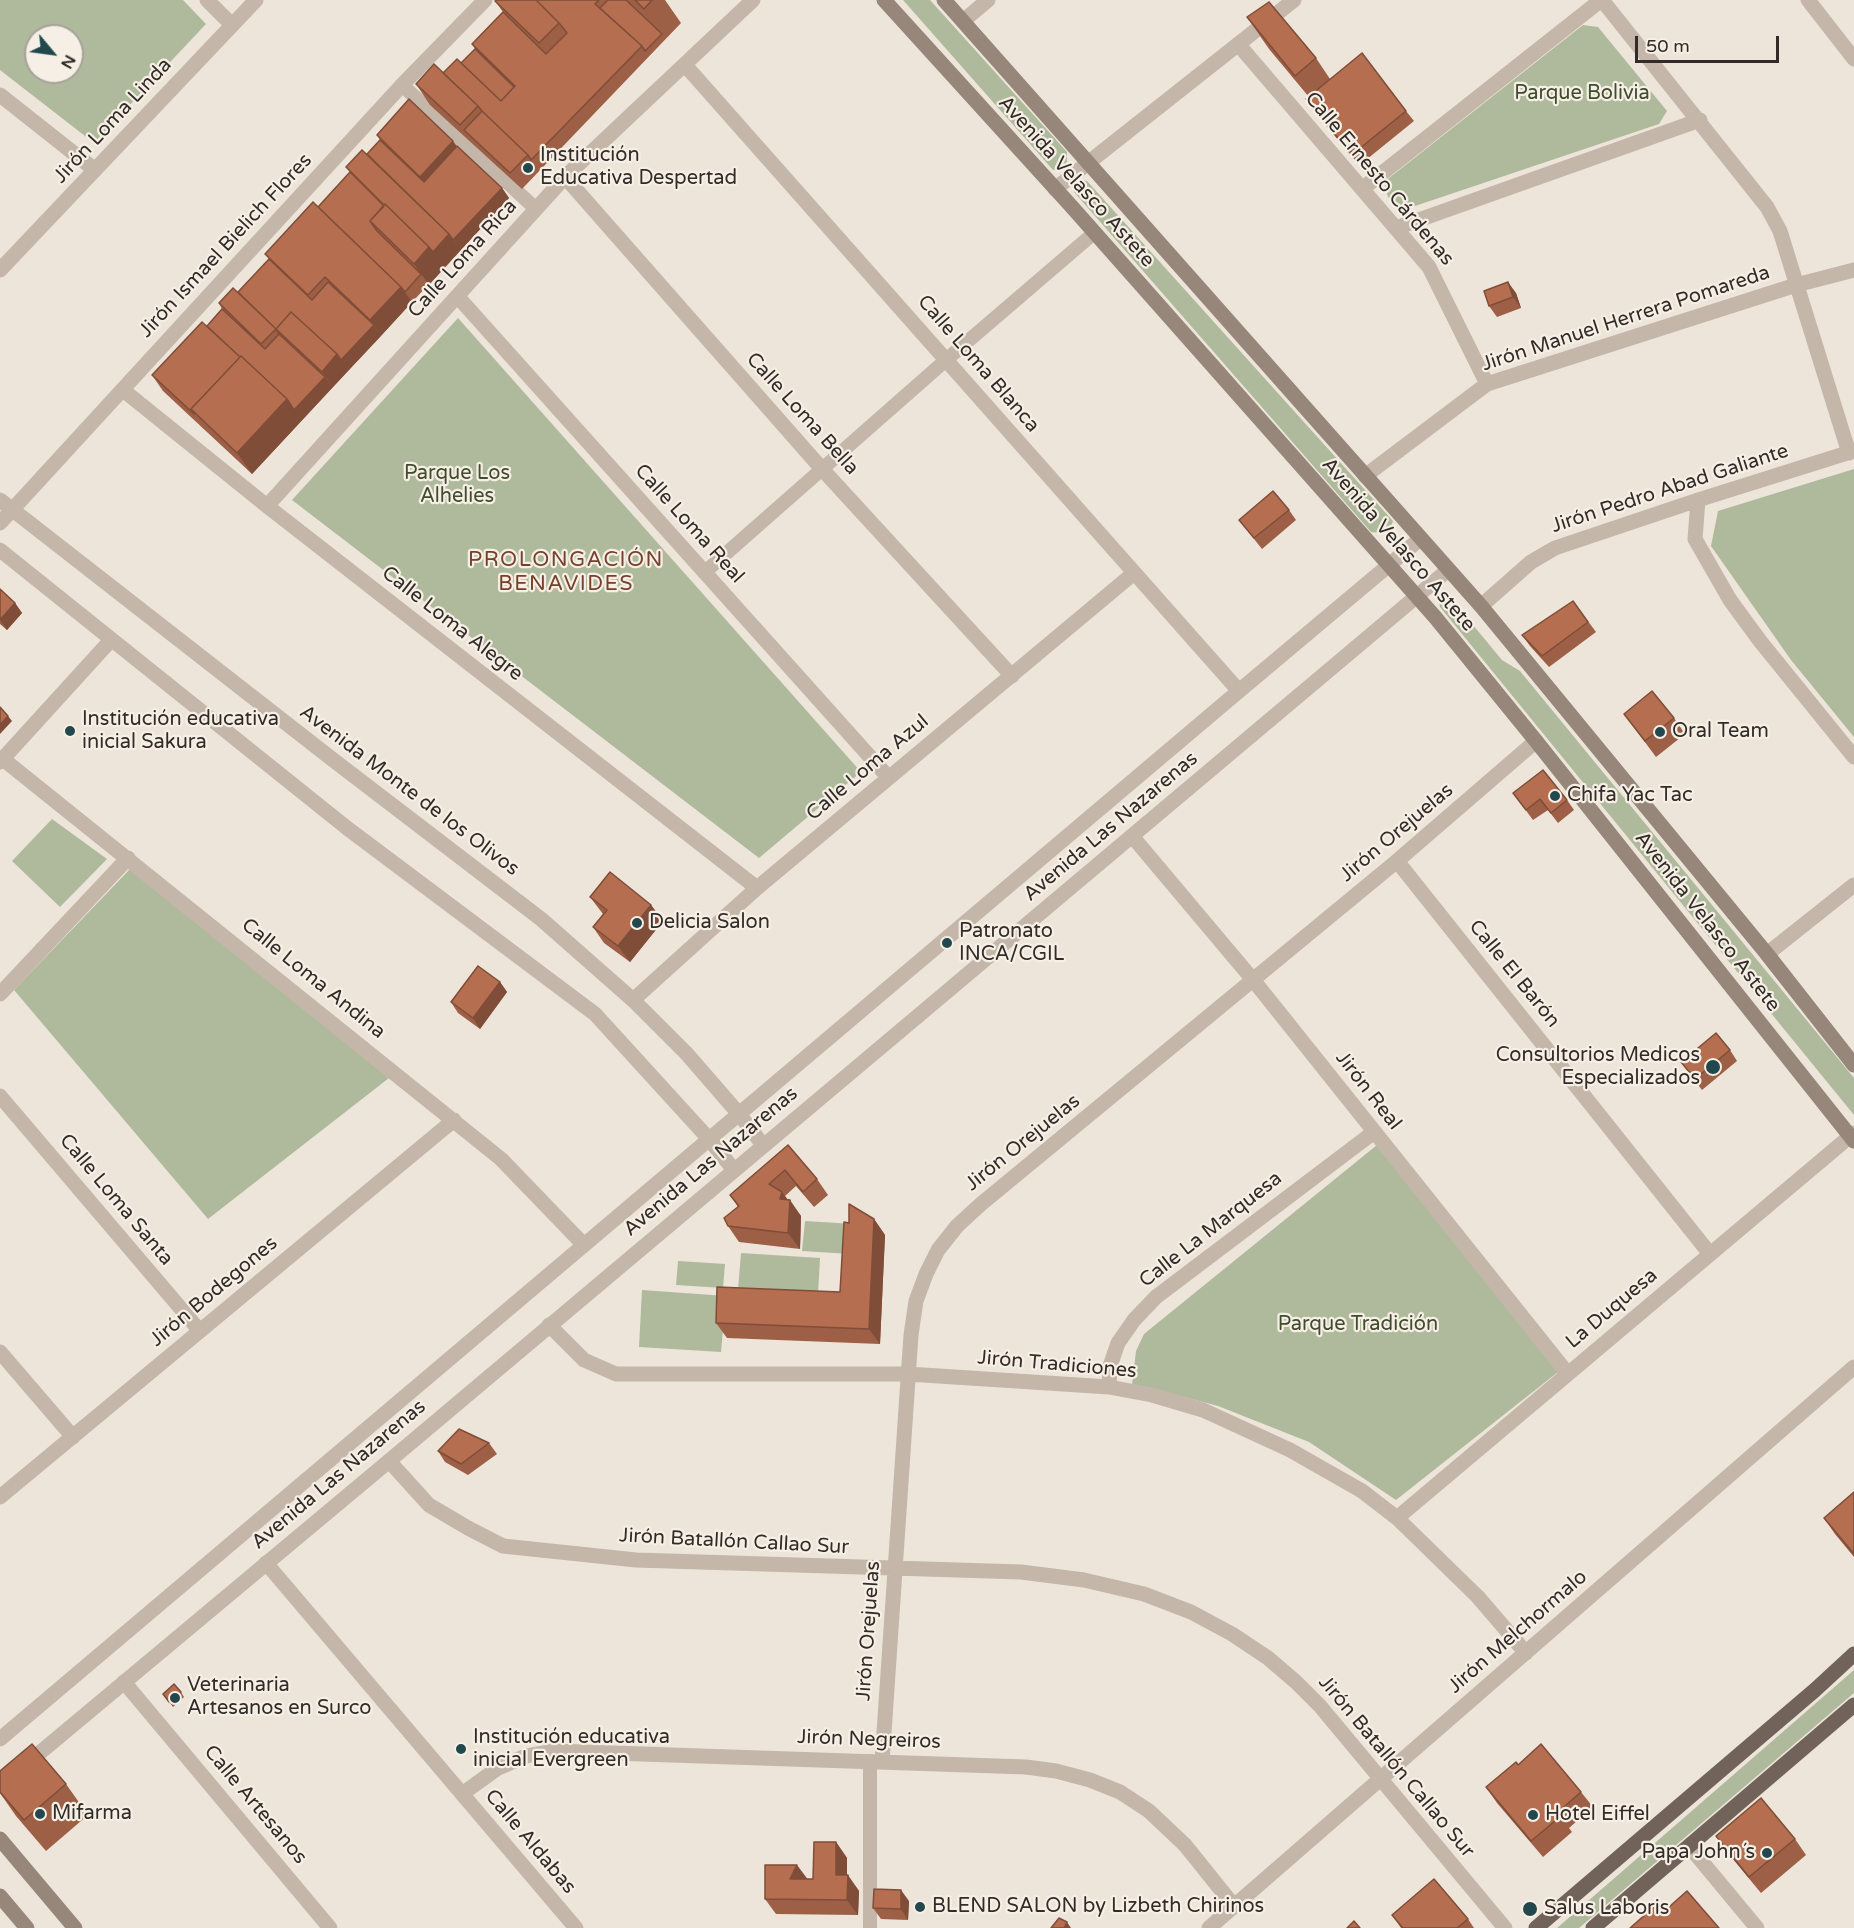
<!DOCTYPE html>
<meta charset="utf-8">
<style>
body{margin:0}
#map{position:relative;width:1854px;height:1928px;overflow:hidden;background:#ede5da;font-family:"Varela Round",sans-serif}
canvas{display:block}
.north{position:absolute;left:24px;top:24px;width:60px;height:60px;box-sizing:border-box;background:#f6efe5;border:2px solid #a8a199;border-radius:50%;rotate:119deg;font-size:16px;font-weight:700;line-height:24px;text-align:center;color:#322b27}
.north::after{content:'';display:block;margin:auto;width:21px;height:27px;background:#22484d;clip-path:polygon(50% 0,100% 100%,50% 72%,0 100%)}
.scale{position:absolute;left:1635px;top:36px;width:144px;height:27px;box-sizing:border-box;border:3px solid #322b27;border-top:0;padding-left:8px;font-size:18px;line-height:21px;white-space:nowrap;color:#322b27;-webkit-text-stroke:4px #f6efe5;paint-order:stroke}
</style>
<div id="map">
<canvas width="1854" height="1928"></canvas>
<div class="north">N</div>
<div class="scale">50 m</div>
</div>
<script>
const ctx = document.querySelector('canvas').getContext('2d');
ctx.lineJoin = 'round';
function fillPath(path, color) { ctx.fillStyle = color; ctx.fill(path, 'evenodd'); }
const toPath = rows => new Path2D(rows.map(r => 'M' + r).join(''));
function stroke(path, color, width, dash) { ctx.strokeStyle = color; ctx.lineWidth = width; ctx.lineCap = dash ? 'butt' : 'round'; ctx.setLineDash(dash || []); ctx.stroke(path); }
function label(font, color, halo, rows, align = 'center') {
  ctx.font = font + ' "Varela Round",sans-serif'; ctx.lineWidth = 4.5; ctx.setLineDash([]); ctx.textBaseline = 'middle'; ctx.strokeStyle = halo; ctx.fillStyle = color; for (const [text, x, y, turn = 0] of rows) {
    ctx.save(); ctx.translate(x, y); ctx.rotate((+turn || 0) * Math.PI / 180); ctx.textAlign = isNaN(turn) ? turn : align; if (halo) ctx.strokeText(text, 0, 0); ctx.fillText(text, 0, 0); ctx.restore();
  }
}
const green = toPath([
 [0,0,183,0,206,24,94,143,0,70],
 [36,36,72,36,72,72,36,72],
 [903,0,930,0,1067,152,1067,162,1062,169,1053,170],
 [1583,25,1598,27,1667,111,1659,124,1403,210,1388,197,1384,182],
 [1081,179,1087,181,1393,521,1391,527,1380,533,1371,532,1074,192,1077,183],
 [458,318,861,772,759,858,292,500],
 [1854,469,1854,737,1791,660,1711,546,1718,511],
 [1448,595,1502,660,1520,671,1854,1078,1854,1115,1440,607,1439,602],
 [52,819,107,859,60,907,12,861],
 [130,869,389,1078,208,1219,14,990],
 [1377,1145,1558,1372,1396,1500,1309,1442,1218,1406,1169,1393,1132,1385,1136,1351,1144,1334],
 [805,1221,854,1224,851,1254,802,1251],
 [741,1253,820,1258,818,1295,738,1290],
 [678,1261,725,1264,723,1288,676,1285],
 [642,1290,726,1296,721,1352,639,1347],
 [1854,1670,1854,1693,1579,1928,1557,1928]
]);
const pedestrian = toPath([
 [402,85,536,209],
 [705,572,946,360,1094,233],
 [870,1928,870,1761]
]);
const minor = toPath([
 [207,0,232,25],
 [1602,0,1767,207,1780,231,1849,453],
 [1808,0,1854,59],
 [963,21,988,0],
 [1238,44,1429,267,1487,384],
 [685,65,1239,691],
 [0,95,95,170],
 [565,177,822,469,1012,676],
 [1055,189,1294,0],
 [1362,189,1601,0],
 [1396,228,1700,120],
 [0,270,256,0],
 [458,297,889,778],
 [123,390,267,506,757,888],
 [1365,476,1487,384,1796,285,1854,270],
 [1698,500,1695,539,1730,600,1760,641,1854,757],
 [267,506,565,177,753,0],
 [1481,606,1531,562,1555,548,1698,500,1854,451],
 [3,759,501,1159,584,1245],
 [0,762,111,640],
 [1132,836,1254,981,1568,1374],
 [1397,861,1710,1254],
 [1767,954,1854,885],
 [0,994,128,858],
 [633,1000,757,888,1134,573],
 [0,1096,200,1331],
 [549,1325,584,1360,616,1374,908,1374,1109,1387,1152,1395,1203,1410,1290,1450,1362,1491,1397,1518,1478,1597,1526,1653],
 [0,1352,73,1437],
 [1109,1387,1110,1366,1118,1343,1134,1320,1156,1297,1374,1132],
 [389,1461,429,1505,468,1528,503,1546,636,1560,1021,1572,1084,1580,1144,1594,1191,1612,1232,1634,1268,1658,1296,1682,1320,1706,1505,1928],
 [0,1497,454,1120],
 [1397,1518,1854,1133],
 [266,1563,576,1928],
 [124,1682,330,1928],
 [882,1762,911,1335,916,1301,926,1274,938,1250,957,1226,981,1204,1397,861,1536,741],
 [462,1794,498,1768,526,1756,553,1751,1026,1767,1056,1771,1090,1780,1120,1792,1149,1811,1185,1845,1234,1906],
 [1689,1846,1757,1928],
 [1209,1928,1854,1367]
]);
const tertiary = toPath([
 [0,500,332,759,541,919,633,1000,687,1054,739,1114,763,1145],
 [0,523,402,85,485,0],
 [0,550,347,828,595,1014,709,1139,734,1170],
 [0,1739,1239,691,1420,539],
 [0,1786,389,1461,1448,570]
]);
const secondary = toPath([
 [884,0,1072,207,1435,617,1536,741,1854,1141],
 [944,0,1481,606,1767,954,1854,1065],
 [0,1839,75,1928],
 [0,1896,27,1928]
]);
const primary = toPath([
 [1536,1928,1815,1690,1854,1654],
 [1593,1928,1854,1705]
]);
const wall = toPath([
 [497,0,665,0,681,23,522,189,430,105,416,84,443,73,462,63,475,49,472,44,503,12,495,1],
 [1247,17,1316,58,1330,79,1406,111,1414,121,1361,164,1355,160,1313,110,1306,99,1309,97,1269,49],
 [377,135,457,146,502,188,509,198,252,474,163,391,152,375,207,326,222,309,219,303,238,292,269,259,265,254,318,207,350,172,346,167,367,154,380,140],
 [1516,293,1521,308,1497,317,1489,306],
 [1289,510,1296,520,1262,549,1239,520],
 [0,589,15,603,22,613,7,630,0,624],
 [1573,601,1596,632,1549,667,1530,646,1522,635],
 [1624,714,1674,718,1685,734,1656,757],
 [1513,793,1567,800,1574,810,1558,823,1548,810,1533,820],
 [590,897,651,905,663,921,630,962,604,943,593,927,603,914],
 [500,982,507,992,480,1029,458,1013,451,1002],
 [1730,1050,1737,1061,1702,1090,1681,1062],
 [788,1145,817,1179,828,1195,814,1207,796,1186,785,1196,801,1216,800,1249,739,1242,728,1226,738,1207,730,1195],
 [874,1219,885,1235,880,1344,727,1338,716,1323,840,1292,849,1223],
 [489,1443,497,1454,468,1475,445,1462,438,1451],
 [1854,1492,1854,1557,1835,1534,1824,1518],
 [181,1692,184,1697,173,1707,163,1694],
 [1518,1765,1581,1792,1593,1807,1569,1828,1572,1832,1543,1857,1497,1803,1486,1787],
 [0,1771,66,1784,88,1815,46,1851,16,1816,0,1793],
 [1716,1836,1795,1839,1806,1855,1761,1893,1727,1852],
 [836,1842,847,1858,847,1875,859,1891,858,1915,776,1914,765,1899,808,1879,813,1879],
 [909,1901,908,1920,881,1919,873,1908],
 [1392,1915,1468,1919,1474,1928,1401,1928]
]);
const shadedWall = toPath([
 [453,141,465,157,431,192,420,177],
 [502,188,509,198,461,250,453,240],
 [449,234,461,250,429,285,414,264,429,247],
 [1508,282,1516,293,1521,308,1513,297],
 [401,287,412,302,381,336,370,320],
 [374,325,381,336,333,387,322,372,337,354],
 [325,377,333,387,252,474,237,453,287,399],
 [15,603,22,613,7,630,0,620],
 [8,716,12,721,0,734,0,725],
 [651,905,663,921,630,962,618,946],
 [500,982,507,992,480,1029,473,1018],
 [782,1192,790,1203,790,1200,801,1216,800,1249,788,1233,780,1199],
 [874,1219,885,1235,880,1344,869,1329],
 [836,1842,847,1858,847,1891,836,1875],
 [797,1865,809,1881,790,1879],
 [848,1875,859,1891,858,1915,847,1900],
 [901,1890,909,1901,908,1920,901,1909],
 [1067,1922,1071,1928,1064,1928]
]);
const building = toPath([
 [497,0,536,0,559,23,539,43,495,1,497,0],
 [536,0,599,0,595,4,642,46,531,160,528,155,482,111,478,106,443,73,457,59,501,101,515,86,472,44,503,12,546,54,567,33,559,23,536,0],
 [608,0,626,0,662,34,645,51,642,46,600,8,608,0],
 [635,0,652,0,644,9,635,0],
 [1269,2,1316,58,1295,76,1247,17,1269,2],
 [475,49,514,87,501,101,461,63,475,49],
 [1362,53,1406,111,1354,153,1348,150,1306,99,1362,53],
 [434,64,478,106,460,125,416,84,434,64],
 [409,99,453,141,420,177,377,135,409,99],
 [482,111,528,155,510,173,464,130,482,111],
 [380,140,424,182,457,146,502,188,453,240,449,234,367,154,380,140],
 [362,150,449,234,433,252,429,247,385,204,384,205,346,167,362,150],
 [350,172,384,206,370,221,377,231,421,274,405,292,401,287,318,207,350,172],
 [313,202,401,287,370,320,325,277,308,295,265,254,313,202],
 [385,204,429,247,414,264,370,221,385,204],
 [269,259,312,300,328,282,374,325,341,360,337,354,291,312,276,329,279,334,276,329,238,292,269,259],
 [1508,282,1513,297,1489,306,1484,291,1508,282],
 [233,288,276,329,261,344,219,303,233,288],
 [222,309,265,349,279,334,325,377,294,410,287,399,241,356,240,357,207,326,222,309],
 [291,312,337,354,322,372,276,329,291,312],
 [202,322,240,357,191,409,194,414,152,375,202,322],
 [241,356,287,399,237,453,191,409,241,356],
 [1273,491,1289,510,1254,538,1239,520,1273,491],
 [0,589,15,603,0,620,0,589],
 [1573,601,1588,622,1542,656,1522,635,1573,601],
 [1652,691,1674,718,1645,741,1624,714,1652,691],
 [0,707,8,716,0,725,0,707],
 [1543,770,1567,800,1551,813,1540,799,1526,810,1513,793,1543,770],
 [610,872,651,905,618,946,593,927,607,910,590,897,610,872],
 [478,966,500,982,473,1018,451,1002,478,966],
 [1716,1033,1730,1050,1695,1079,1681,1062,1716,1033],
 [788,1145,817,1179,803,1192,785,1170,769,1184,782,1192,780,1199,790,1200,788,1233,728,1226,724,1218,739,1206,730,1195,788,1145],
 [849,1204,874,1219,869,1329,716,1323,717,1287,840,1292,844,1222,849,1223,849,1204],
 [459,1429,489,1443,461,1464,438,1451,459,1429],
 [1854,1492,1854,1554,1824,1518,1854,1492],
 [174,1684,181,1692,169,1702,163,1694,174,1684],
 [32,1744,66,1784,24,1820,0,1792,0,1771,32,1744],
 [1541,1744,1581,1792,1558,1812,1561,1816,1531,1841,1486,1787,1516,1762,1518,1765,1541,1744],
 [1761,1798,1795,1839,1749,1877,1716,1836,1761,1798],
 [814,1842,836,1842,836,1875,848,1875,847,1900,765,1899,765,1865,797,1865,790,1879,813,1879,814,1842],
 [1434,1879,1468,1919,1457,1928,1403,1928,1392,1915,1434,1879],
 [874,1889,901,1890,901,1909,873,1908,874,1889],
 [1687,1891,1719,1928,1630,1928,1655,1906,1661,1914,1687,1891],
 [1059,1918,1067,1922,1064,1928,1051,1928,1059,1918],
 [1354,1921,1360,1928,1347,1928,1354,1921]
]);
const markers = [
 [528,168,6,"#22484d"],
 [70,731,6,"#22484d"],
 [1660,732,6,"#22484d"],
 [1555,796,6,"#22484d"],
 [637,923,6,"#22484d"],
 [947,943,6,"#22484d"],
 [1713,1067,8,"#22484d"],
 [175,1698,6,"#22484d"],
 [461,1749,6,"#22484d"],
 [40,1814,6,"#22484d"],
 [1533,1815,6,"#22484d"],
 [1767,1853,6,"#22484d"],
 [920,1907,6,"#22484d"],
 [1530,1909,8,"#22484d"]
];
const parkNames = [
 ["Parque Bolivia",1582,94],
 ["Parque Los",457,474],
 ["Alhelies",457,497],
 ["Parque Tradición",1358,1325]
];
const streetNames = [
 ["Jirón Loma Linda",113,121,-47],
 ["Calle Ernesto Cárdenas",1379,179,50],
 ["Avenida Velasco Astete",1076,182,48],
 ["Jirón Ismael Bielich Flores",226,246,-47],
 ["Calle Loma Rica",463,259,-48],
 ["Jirón Manuel Herrera Pomareda",1626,319,-18],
 ["Calle Loma Blanca",978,364,49],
 ["Calle Loma Bella",802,414,48],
 ["Jirón Pedro Abad Galiante",1670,489,-18],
 ["Calle Loma Real",689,524,48],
 ["Avenida Velasco Astete",1398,545,49],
 ["Calle Loma Alegre",452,624,38],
 ["Calle Loma Azul",868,768,-40],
 ["Avenida Monte de los Olivos",409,791,37],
 ["Avenida Las Nazarenas",1111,827,-40],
 ["Jirón Orejuelas",1397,833,-40],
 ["Avenida Velasco Astete",1707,922,52],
 ["Calle El Barón",1514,974,51],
 ["Calle Loma Andina",313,979,39],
 ["Jirón Real",1368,1091,52],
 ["Jirón Orejuelas",1023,1143,-39],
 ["Avenida Las Nazarenas",711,1162,-40],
 ["Calle Loma Santa",116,1200,50],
 ["Calle La Marquesa",1211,1230,-38],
 ["Jirón Bodegones",214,1292,-40],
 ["La Duquesa",1612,1309,-40],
 ["Jirón Tradiciones",1057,1365,5],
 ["Avenida Las Nazarenas",339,1475,-40],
 ["Jirón Batallón Callao Sur",734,1542,3],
 ["Jirón Orejuelas",869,1631,-86],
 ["Jirón Melchormalo",1518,1632,-41],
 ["Jirón Negreiros",869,1740,2],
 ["Jirón Batallón Callao Sur",1396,1767,50],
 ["Calle Artesanos",255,1805,50],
 ["Calle Aldabas",530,1842,50]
];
const poiNames = [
 ["Institución",540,156],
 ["Educativa Despertad",540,179],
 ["Institución educativa",82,720],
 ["inicial Sakura",82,743],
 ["Oral Team",1672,732],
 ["Chifa Yac Tac",1567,796],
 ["Delicia Salon",649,923],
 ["Patronato",959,932],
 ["INCA/CGIL",959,955],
 ["Consultorios Medicos",1700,1056,"right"],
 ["Especializados",1700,1079,"right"],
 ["Veterinaria",187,1686],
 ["Artesanos en Surco",187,1709],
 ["Institución educativa",473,1738],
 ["inicial Evergreen",473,1761],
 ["Mifarma",52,1814],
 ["Hotel Eiffel",1545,1815],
 ["Papa John´s",1755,1853,"right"],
 ["BLEND SALON by Lizbeth Chirinos",932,1907],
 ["Salus Laboris",1544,1909]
];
const neighbourhoodNames = [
 ["PROLONGACIÓN",566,560],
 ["BENAVIDES",566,584]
];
fillPath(green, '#afba9c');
stroke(pedestrian, '#c4b6a8', 14);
stroke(minor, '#c4b6a8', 15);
stroke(tertiary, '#c4b6a8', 15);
stroke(secondary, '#97867a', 15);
stroke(primary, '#72635a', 15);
fillPath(wall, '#9d5f45');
fillPath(shadedWall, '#7f4d38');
fillPath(building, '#b66e50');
stroke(building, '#7f4d38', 1.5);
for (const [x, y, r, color] of markers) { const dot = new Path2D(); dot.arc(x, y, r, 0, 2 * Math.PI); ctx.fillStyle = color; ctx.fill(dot); stroke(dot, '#f6efe5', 2); }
label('20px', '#404c2e', '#f6efe5', parkNames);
label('20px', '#322b27', '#f6efe5', streetNames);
label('20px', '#322b27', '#f6efe5', poiNames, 'left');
ctx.letterSpacing = '1.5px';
label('21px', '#76402b', '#f6efe5', neighbourhoodNames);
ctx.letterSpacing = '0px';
</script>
